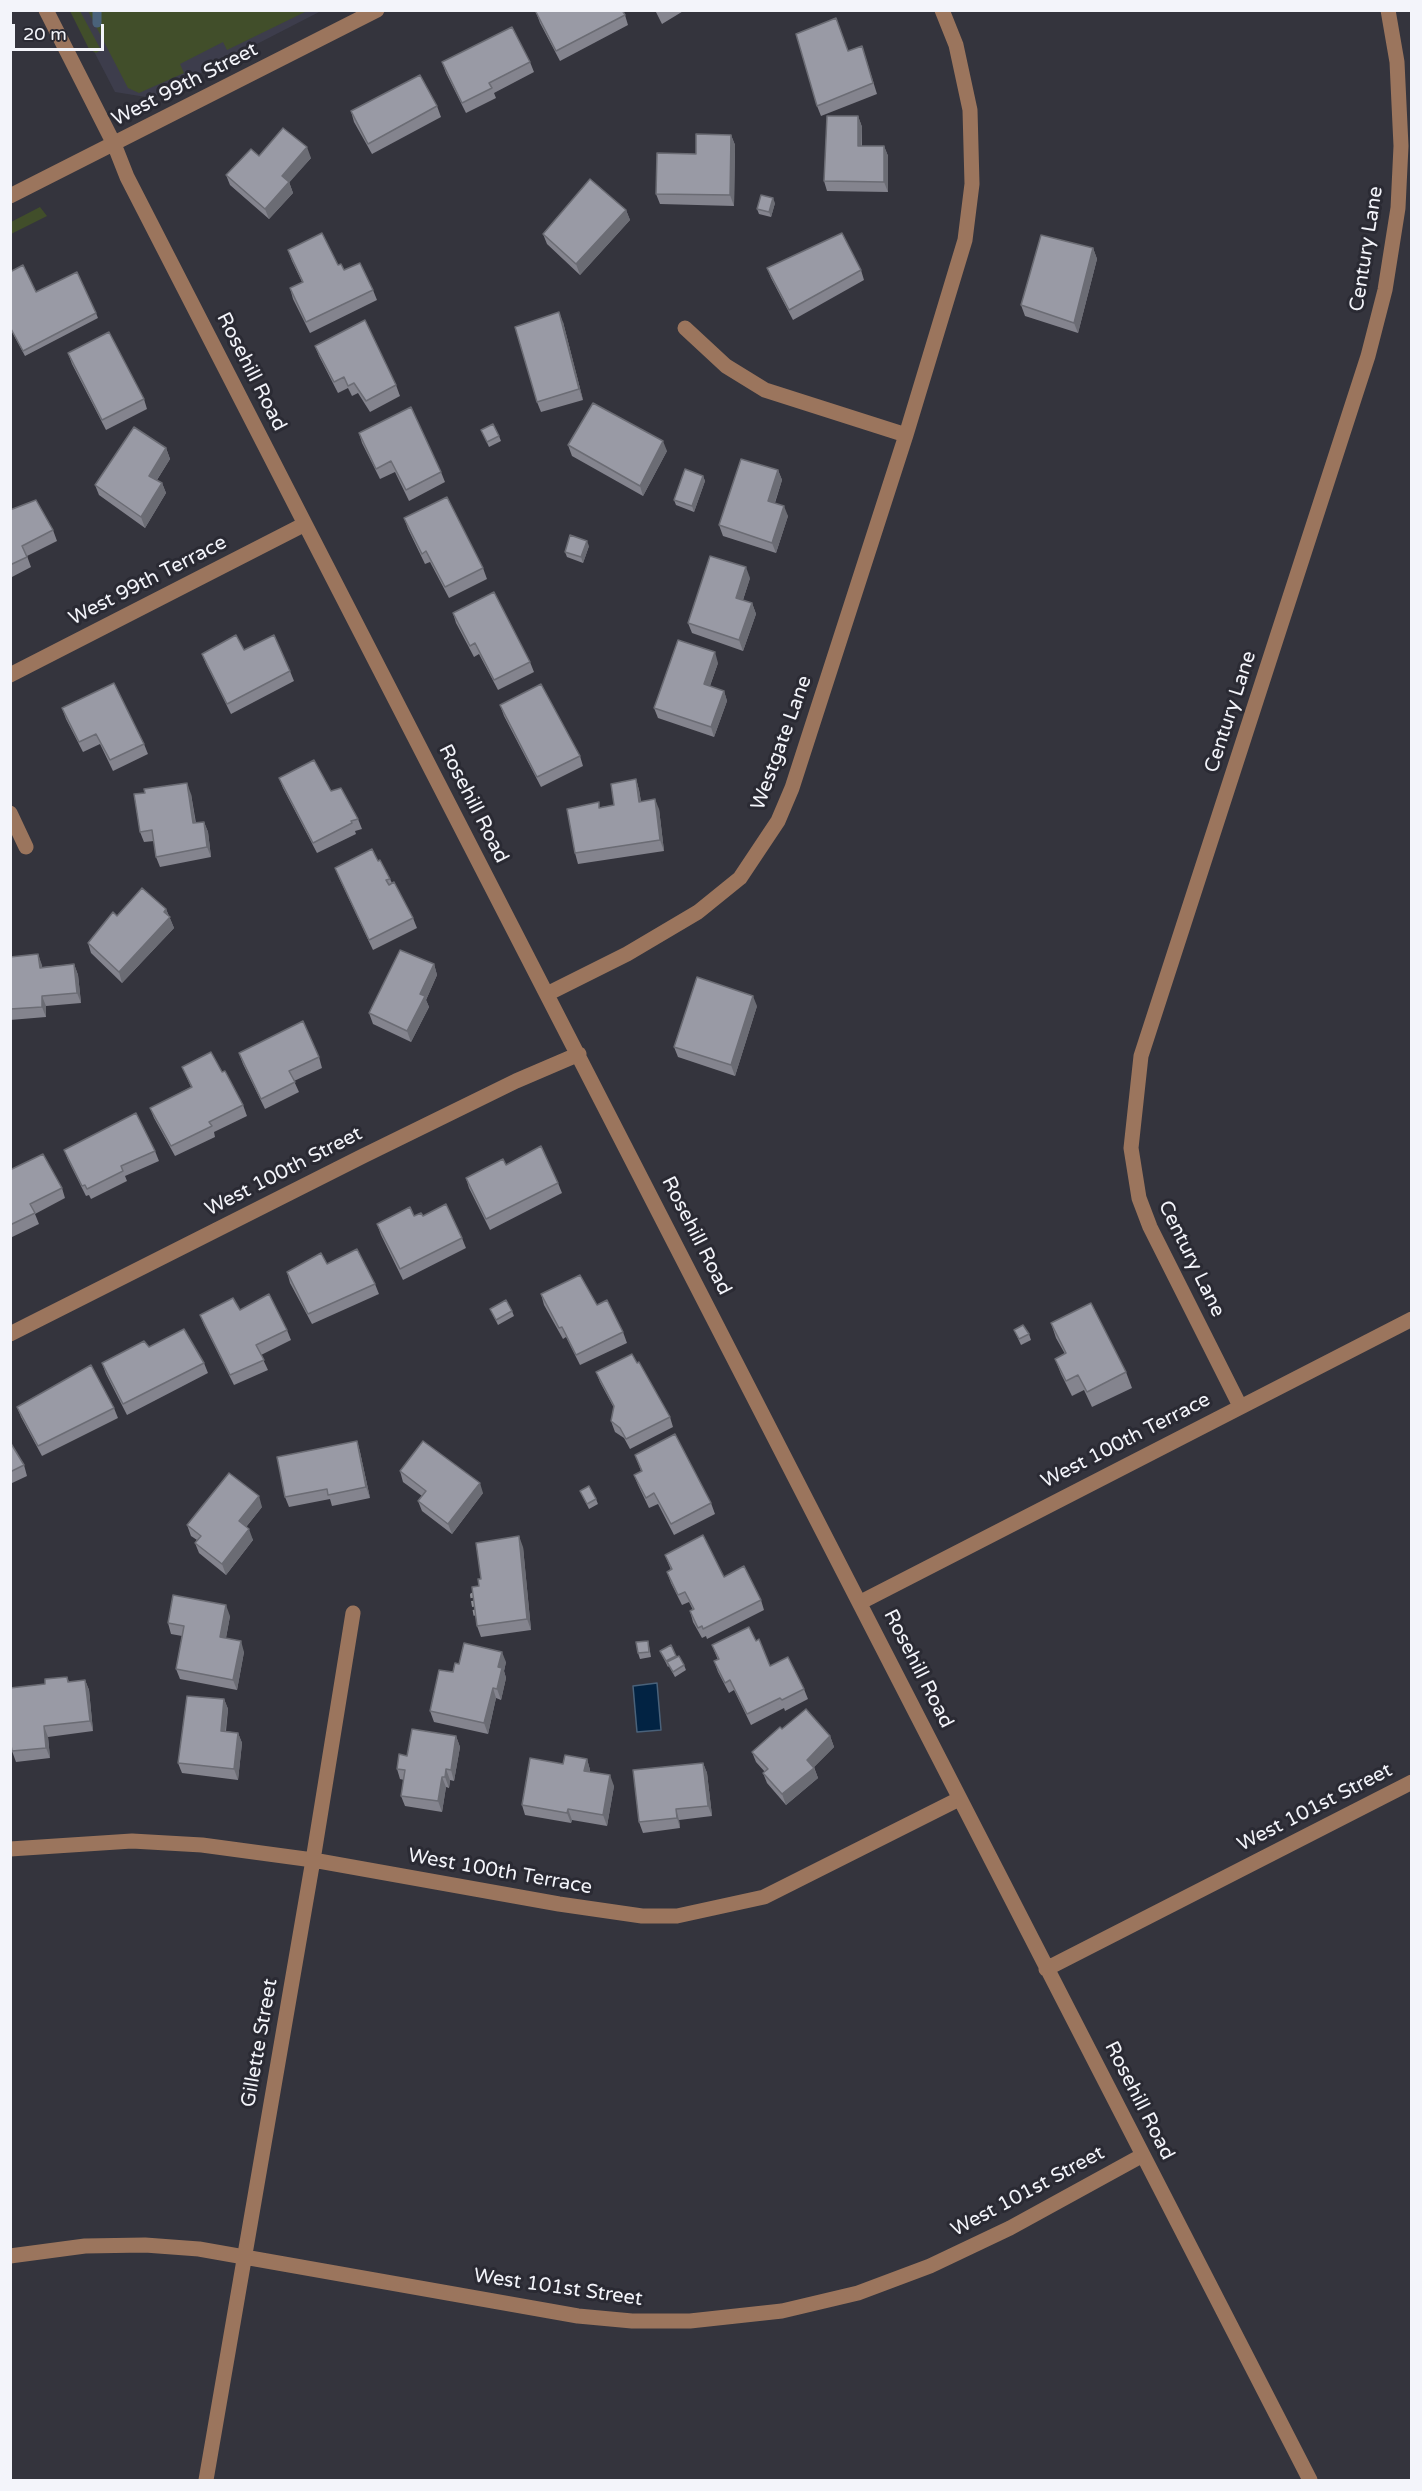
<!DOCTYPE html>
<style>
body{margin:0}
#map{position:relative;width:1422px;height:2491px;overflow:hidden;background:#34343d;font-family:"Varela Round",sans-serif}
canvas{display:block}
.frame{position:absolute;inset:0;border:12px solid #f3f4fa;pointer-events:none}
.scale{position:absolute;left:12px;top:24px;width:92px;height:27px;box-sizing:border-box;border:3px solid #f3f4fa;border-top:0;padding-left:8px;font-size:18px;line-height:21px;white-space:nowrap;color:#f3f4fa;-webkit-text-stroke:4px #2a2a33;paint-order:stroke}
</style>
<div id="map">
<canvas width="1422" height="2491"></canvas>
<div class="frame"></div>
<div class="scale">20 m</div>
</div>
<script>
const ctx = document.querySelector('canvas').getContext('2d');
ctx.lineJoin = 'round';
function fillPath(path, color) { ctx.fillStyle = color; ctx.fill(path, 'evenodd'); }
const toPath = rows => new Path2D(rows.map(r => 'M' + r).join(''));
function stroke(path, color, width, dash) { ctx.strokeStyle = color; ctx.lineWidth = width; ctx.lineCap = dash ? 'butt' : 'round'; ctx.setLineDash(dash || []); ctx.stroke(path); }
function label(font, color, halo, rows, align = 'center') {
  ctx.font = font + ' "Varela Round",sans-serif'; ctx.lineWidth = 6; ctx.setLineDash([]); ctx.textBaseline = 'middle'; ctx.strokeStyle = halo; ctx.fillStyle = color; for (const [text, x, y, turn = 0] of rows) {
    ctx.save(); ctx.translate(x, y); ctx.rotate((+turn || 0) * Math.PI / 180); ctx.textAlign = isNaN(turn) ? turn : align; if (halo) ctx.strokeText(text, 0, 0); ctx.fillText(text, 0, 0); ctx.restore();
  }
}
const built = toPath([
 [73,11,321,11,152,98,115,92]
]);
const green = toPath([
 [70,11,80,11,101,50,96,53,89,49],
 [88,11,307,11,227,50,223,42,180,64,184,73,139,93,128,88],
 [40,207,47,216,11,234,11,222]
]);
const water = toPath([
 [657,1683,661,1730,637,1732,633,1686,657,1683]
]);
const stream = toPath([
 [97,23,97,10]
]);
const path = toPath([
 [475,1594,472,1595,476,1618]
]);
const minor = toPath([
 [46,10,114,144,127,177,305,524,1310,2480],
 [10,196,377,10],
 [685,328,726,366,765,390,906,435],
 [10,675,305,524],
 [10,813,26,847],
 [547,994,627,954,698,912,740,878,778,821,792,788,906,435,965,240,972,184,970,110,956,45,942,10],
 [10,1334,363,1156,516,1081,579,1054],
 [1240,1406,1150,1227,1139,1198,1131,1148,1141,1056,1368,356,1385,290,1398,208,1401,146,1397,62,1388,10],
 [861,1602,1412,1319],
 [10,1849,132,1841,202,1845,313,1860,559,1904,642,1916,677,1916,764,1897,959,1799],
 [1046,1969,1412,1782],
 [10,2256,85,2246,145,2245,199,2249,578,2316,632,2321,690,2321,782,2311,858,2293,930,2266,1010,2228,1143,2155],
 [206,2480,313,1860,353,1613]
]);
const wall = toPath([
 [655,10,685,10,662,24],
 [536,12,625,15,628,25,560,61,540,23],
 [862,46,877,94,821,116,817,106,848,51],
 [442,62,530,62,534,72,494,93,496,98,466,113,446,73],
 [437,106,441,117,372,154,354,122,351,111],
 [858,116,862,127,862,146,884,146,888,156,888,192,827,191,824,181],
 [731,135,735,145,734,206,660,204,656,194,696,154],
 [259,156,311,158,289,182,293,193,269,219,230,185,226,175],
 [775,203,771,217,759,214,757,209],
 [626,210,630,220,580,275,547,244,543,234],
 [1093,248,1097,259,1078,333,1025,316,1021,305],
 [288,250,338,265,373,290,377,300,310,333,293,299,290,288,302,282,292,261],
 [767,268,861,270,864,280,793,320,771,278],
 [10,272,36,292,96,313,98,318,25,356,10,328],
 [563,322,583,400,541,412,537,402],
 [315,346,396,385,400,396,370,412,358,393,352,396,348,388,338,393,319,356],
 [68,353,144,399,147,409,106,430,72,364],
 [481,430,499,436,501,441,489,447],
 [359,433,441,472,445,482,409,501,395,472,380,479,362,443],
 [568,445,667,451,643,496,572,456],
 [166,448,170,459,157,480,162,483,166,493,145,528,99,495,95,485],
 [778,470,782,480,775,503,788,516,776,553,723,536,719,525],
 [703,476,705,481,694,512,676,505,674,500],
 [10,510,53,530,57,541,27,556,31,567,10,578],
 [404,518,483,568,487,579,449,598,430,562,425,564,408,529],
 [589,546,583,563,567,557,565,552],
 [750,578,743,600,752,603,756,614,743,651,692,633,688,623],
 [453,613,530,662,534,672,498,690,479,654,474,657,456,623],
 [244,650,290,671,294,681,231,714,206,664,202,654],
 [718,663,710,686,724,691,727,701,714,737,658,718,654,708],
 [500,705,580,756,583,766,541,787,504,716],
 [62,708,144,744,148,754,113,771,100,744,83,752,66,719],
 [279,778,331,791,358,819,362,829,355,831,356,834,317,853,283,788],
 [636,779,639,790,641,802,659,809,664,851,578,864,575,853,601,807,614,805],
 [191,794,196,823,204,822,208,832,211,857,160,867,156,857,154,841,144,842,140,832],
 [378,861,390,879,392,883,413,918,417,928,373,950,339,878,335,868],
 [166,909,174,928,122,983,91,953,88,943,117,916],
 [38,954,42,967,74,964,78,975,81,1003,46,1006,46,1017,10,1020,10,957],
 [434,964,437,975,426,1000,429,1007,411,1042,373,1024,369,1013],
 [757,1006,735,1076,678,1057,674,1047],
 [239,1053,319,1057,322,1068,294,1081,299,1092,265,1109,243,1064],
 [182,1067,222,1072,243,1105,247,1116,214,1132,215,1137,175,1156,154,1118,150,1108,191,1087],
 [64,1150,155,1151,159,1161,125,1176,127,1181,91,1199,89,1195,86,1196,68,1160],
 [506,1165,558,1183,562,1193,490,1230,469,1188,466,1178],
 [10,1170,62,1188,65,1198,35,1214,39,1224,10,1238],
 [414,1216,423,1216,462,1238,466,1248,403,1280,381,1235,377,1224],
 [327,1264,375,1284,379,1294,312,1324,290,1283,287,1272],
 [541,1294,597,1305,623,1332,627,1343,580,1365,566,1337,563,1339,544,1305],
 [490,1309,512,1311,514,1316,498,1325],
 [240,1310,287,1330,291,1340,261,1355,268,1370,234,1385,204,1325,200,1315],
 [1051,1323,1126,1372,1132,1388,1092,1407,1084,1390,1072,1396,1061,1374,1055,1359,1065,1354,1056,1338],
 [1014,1330,1029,1334,1031,1340,1021,1345],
 [149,1347,204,1363,208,1373,127,1415,106,1374,102,1363],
 [637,1363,670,1417,673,1427,630,1449,624,1438,615,1432,611,1421,614,1408,600,1382,596,1372],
 [17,1407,114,1408,118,1418,42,1456,21,1417],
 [357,1441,360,1452,370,1498,332,1506,330,1499,289,1507,285,1497],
 [10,1442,24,1465,27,1476,10,1484],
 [635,1455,711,1503,715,1514,674,1535,658,1504,649,1508,638,1485,634,1475,641,1471],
 [400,1471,483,1493,452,1534,422,1511,418,1501,422,1496,403,1482],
 [580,1491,596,1499,598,1504,589,1509],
 [262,1507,246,1527,253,1540,226,1575,199,1553,195,1543,197,1540,191,1536,187,1525],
 [523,1547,531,1630,481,1637,477,1626,479,1586,481,1579],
 [665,1555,724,1577,761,1600,764,1610,707,1639,706,1636,702,1638,693,1622,690,1611,693,1610,689,1602,682,1605,671,1583,667,1572,671,1570],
 [230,1616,226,1638,244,1652,237,1690,180,1679,176,1669,182,1636,171,1634,168,1623],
 [756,1641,770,1666,804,1689,808,1699,785,1711,784,1708,751,1725,734,1690,729,1693,718,1672,714,1661,718,1660,712,1645],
 [671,1645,677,1658,684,1665,686,1670,675,1677,669,1666,668,1667,660,1651],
 [649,1646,651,1657,640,1659,638,1653],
 [506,1662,504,1671,506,1678,501,1700,496,1698,488,1734,434,1722,430,1711,453,1672,459,1664],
 [67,1677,69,1682,85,1680,89,1690,93,1731,48,1737,50,1758,16,1762,12,1751,45,1684],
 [224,1699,228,1709,226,1731,238,1733,242,1743,238,1780,182,1773,178,1763],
 [782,1729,830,1736,834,1747,814,1767,818,1778,786,1805,767,1783,763,1773,765,1772,756,1762,752,1752],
 [456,1736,460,1747,454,1781,450,1780,449,1788,446,1787,442,1812,405,1806,401,1796,404,1780,400,1779,397,1769,407,1756],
 [587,1759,590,1770,590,1772,614,1786,607,1826,572,1820,571,1823,525,1815,522,1805,563,1764],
 [703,1763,707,1773,712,1816,679,1820,680,1828,643,1833,639,1822]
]);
const shadedWall = toPath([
 [858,116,862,127,861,156,858,146],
 [731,135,735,145,734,206,730,195],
 [884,146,888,156,888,192,884,182],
 [307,147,311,158,288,184,289,182,293,193,269,219,265,209,282,176],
 [773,198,775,203,771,217,769,212],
 [626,210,630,220,580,275,576,264],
 [1093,248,1097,259,1078,333,1074,323],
 [559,312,563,322,583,400,579,389],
 [663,441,667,451,643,496,640,486],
 [166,448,170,459,153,486,149,476],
 [778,470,782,480,772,511,768,501],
 [703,476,705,481,694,512,692,506],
 [162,483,166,493,145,528,141,517],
 [784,506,788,516,776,553,772,543],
 [587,541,589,546,583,563,581,557],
 [746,567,750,578,740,609,736,598],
 [752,603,756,614,743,651,739,640],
 [715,652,718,663,707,694,704,684],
 [724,691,727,701,714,737,711,727],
 [636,779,639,790,643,812,639,802],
 [187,783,191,794,197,834,193,823],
 [655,799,659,809,664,851,660,840],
 [204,822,208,832,211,857,207,847],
 [166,909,174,928,122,983,119,972],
 [38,954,42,965,44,978,40,968],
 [74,964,78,975,81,1003,77,993],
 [434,964,437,975,426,1000,429,1007,411,1042,407,1031,420,994],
 [42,996,46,1006,46,1017,42,1007],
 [753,996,757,1006,735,1076,731,1065],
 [357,1441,360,1452,370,1498,366,1487],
 [480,1483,483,1493,452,1534,448,1524],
 [259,1496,262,1507,243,1531,239,1521],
 [249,1529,253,1540,226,1575,222,1564],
 [519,1536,523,1547,531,1630,527,1619],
 [226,1605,230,1616,224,1648,220,1637],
 [241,1641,244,1652,237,1690,233,1680],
 [502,1652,506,1662,504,1671,506,1678,501,1700,497,1689,498,1667],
 [85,1680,89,1690,93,1731,90,1721],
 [493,1688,496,1698,488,1734,484,1723],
 [224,1699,228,1709,224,1741,221,1731],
 [44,1726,48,1737,50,1758,46,1748],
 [238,1733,242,1743,238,1780,234,1769],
 [456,1736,460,1747,454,1781,451,1770],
 [830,1736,834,1747,811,1770,807,1760],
 [587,1759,590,1770,588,1781,584,1771],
 [703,1763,707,1773,712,1816,708,1806],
 [814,1768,818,1778,786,1805,782,1794],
 [446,1769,450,1780,449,1788,445,1777],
 [610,1775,614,1786,607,1826,603,1815],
 [442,1777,446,1787,442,1812,438,1801],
 [568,1809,572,1820,571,1823,567,1813],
 [676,1809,679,1820,680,1828,677,1818]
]);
const building = toPath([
 [539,10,622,10,625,15,556,51,536,12,539,10],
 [836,18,848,51,862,46,873,83,817,106,796,34,836,18],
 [512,27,530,62,489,83,492,88,462,103,442,62,512,27],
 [420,75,437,106,368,144,351,111,420,75],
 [827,116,858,116,858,146,884,146,884,182,824,181,827,116],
 [283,128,307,147,282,176,289,182,265,209,226,175,251,149,259,156,283,128],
 [696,134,731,135,730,195,656,194,657,153,696,154,696,134],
 [590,179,626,210,576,264,543,234,590,179],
 [761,195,773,198,769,212,757,209,761,195],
 [322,233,338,265,341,264,344,270,360,263,373,290,306,322,290,288,303,282,288,250,322,233],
 [842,233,861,270,789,310,767,268,842,233],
 [1041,235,1093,248,1074,323,1021,305,1041,235],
 [23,265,36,292,77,272,96,313,23,351,10,327,10,272,23,265],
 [559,312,579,389,537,402,515,327,559,312],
 [365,320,396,385,366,401,354,383,348,386,344,377,334,382,315,346,365,320],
 [109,332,144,399,102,420,68,353,109,332],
 [593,403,663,441,640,486,568,445,593,403],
 [411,407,441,472,406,490,391,461,376,469,359,433,411,407],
 [493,424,499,436,487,442,481,430,493,424],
 [134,427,166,448,149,476,162,483,141,517,95,485,134,427],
 [741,459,778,470,768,501,784,506,772,543,719,525,741,459],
 [685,469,703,476,692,506,674,500,685,469],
 [447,497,483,568,445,587,426,551,422,554,404,518,447,497],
 [36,500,53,530,22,546,27,557,10,565,10,510,36,500],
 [570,535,587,541,581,557,565,552,570,535],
 [710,556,746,567,736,598,752,603,739,640,688,623,710,556],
 [494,592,530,662,494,680,475,643,470,646,453,613,494,592],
 [236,635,244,650,274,635,290,671,227,704,202,654,236,635],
 [678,640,715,652,704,684,724,691,711,727,654,708,678,640],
 [114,683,144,744,110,760,96,734,79,742,62,708,114,683],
 [541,684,580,756,537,777,500,705,541,684],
 [314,760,331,791,341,788,358,819,351,821,352,823,313,843,279,778,314,760],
 [636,779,639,802,655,799,660,840,575,853,567,809,599,802,599,808,614,805,611,784,636,779],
 [187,783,193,823,204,822,207,847,156,857,152,830,140,832,134,794,145,793,144,789,187,783],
 [372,849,378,861,380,860,390,879,386,880,389,885,394,882,413,918,369,940,335,868,372,849],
 [142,888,166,909,164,912,170,917,119,972,88,943,113,912,117,916,142,888],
 [400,950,434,964,420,994,425,996,407,1031,369,1013,400,950],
 [38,954,40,968,74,964,77,993,42,996,42,1007,10,1009,10,957,38,954],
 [697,977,753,996,731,1065,674,1047,697,977],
 [303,1021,319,1057,289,1071,295,1082,261,1099,239,1053,303,1021],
 [211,1052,222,1072,225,1071,243,1105,209,1122,212,1126,171,1146,150,1108,192,1087,182,1067,211,1052],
 [136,1113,155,1151,121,1166,123,1171,87,1189,85,1185,82,1186,64,1150,136,1113],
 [541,1146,558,1183,486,1219,466,1178,503,1159,506,1165,541,1146],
 [43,1154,62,1188,30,1204,35,1213,10,1225,10,1170,43,1154],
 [446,1204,462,1238,400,1269,377,1224,410,1207,414,1216,421,1213,423,1216,446,1204],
 [357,1249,375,1284,308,1314,287,1272,321,1253,327,1264,357,1249],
 [580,1275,597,1305,607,1300,623,1332,576,1355,562,1327,559,1328,541,1294,580,1275],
 [269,1294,287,1330,256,1345,264,1360,230,1375,200,1315,233,1298,240,1310,269,1294],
 [506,1300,512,1311,496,1320,490,1309,506,1300],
 [1091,1303,1126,1372,1087,1392,1078,1375,1066,1381,1055,1359,1066,1353,1051,1323,1091,1303],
 [1023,1325,1029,1334,1019,1339,1014,1330,1023,1325],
 [184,1329,204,1363,123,1404,102,1363,144,1341,149,1347,184,1329],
 [632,1354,637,1363,639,1362,670,1417,626,1439,620,1428,611,1421,614,1406,596,1372,632,1354],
 [91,1365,114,1408,38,1446,17,1407,91,1365],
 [675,1434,711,1503,671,1524,654,1493,646,1498,634,1475,642,1471,635,1455,675,1434],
 [357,1441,366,1487,328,1495,327,1489,285,1497,277,1457,357,1441],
 [423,1441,480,1483,448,1524,418,1501,426,1491,400,1471,423,1441],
 [10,1442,24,1465,10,1472,10,1442],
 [229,1473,259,1496,239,1521,249,1529,222,1564,195,1543,201,1536,187,1525,229,1473],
 [589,1486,596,1499,587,1504,580,1491,589,1486],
 [703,1535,724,1577,744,1566,761,1600,703,1629,702,1626,698,1628,690,1611,694,1609,685,1592,678,1595,667,1572,672,1569,665,1555,703,1535],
 [519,1536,527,1619,477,1626,472,1587,479,1586,478,1579,481,1579,476,1543,519,1536],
 [173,1595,226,1605,220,1637,241,1641,233,1680,176,1669,184,1626,168,1623,173,1595],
 [749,1627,756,1641,759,1639,770,1666,788,1657,804,1689,782,1700,780,1698,747,1714,730,1680,725,1683,714,1661,719,1659,712,1645,749,1627],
 [648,1641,649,1652,638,1653,636,1642,648,1641],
 [464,1643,502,1652,498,1667,502,1668,497,1689,493,1688,484,1723,430,1711,439,1670,453,1672,455,1663,459,1664,464,1643],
 [671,1645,676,1656,666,1661,660,1651,671,1645],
 [679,1656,684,1665,673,1672,667,1662,679,1656],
 [67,1677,68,1682,85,1680,90,1721,44,1726,46,1748,12,1751,10,1739,10,1688,45,1684,45,1679,67,1677],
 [187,1696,224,1699,221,1731,238,1733,234,1769,178,1763,187,1696],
 [806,1709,830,1736,807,1760,814,1768,782,1794,763,1773,768,1769,752,1752,780,1727,782,1729,806,1709],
 [412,1729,456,1736,451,1770,446,1769,445,1777,442,1777,438,1801,401,1796,405,1770,397,1769,399,1754,407,1756,412,1729],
 [565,1755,587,1759,584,1771,610,1775,603,1815,568,1809,567,1813,522,1805,530,1758,563,1764,565,1755],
 [703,1763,708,1806,676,1809,677,1818,639,1822,633,1770,703,1763]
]);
const streetNames = [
 ["West 99th Street",185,85,-27],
 ["Century Lane",1367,249,-81],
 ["Rosehill Road",251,372,63],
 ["West 99th Terrace",148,581,-27],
 ["Century Lane",1231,712,-72],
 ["Westgate Lane",782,743,-70],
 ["Rosehill Road",473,804,63],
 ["West 100th Street",284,1172,-27],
 ["Rosehill Road",696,1236,63],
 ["Century Lane",1191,1259,64],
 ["West 100th Terrace",1126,1441,-27],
 ["Rosehill Road",918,1669,63],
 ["West 101st Street",1315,1808,-27],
 ["West 100th Terrace",500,1872,10],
 ["Gillette Street",260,2043,-80],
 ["Rosehill Road",1139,2101,63],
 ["West 101st Street",1028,2192,-28],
 ["West 101st Street",558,2288,8]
];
fillPath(built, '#3d3d4c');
fillPath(green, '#414e2a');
fillPath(water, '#022343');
stroke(water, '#4a627a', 1.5);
stroke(stream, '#4a627a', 9);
stroke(path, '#909198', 4, [6, 3]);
stroke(minor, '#9b755d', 15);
fillPath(wall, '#84848e');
fillPath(shadedWall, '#6b6c74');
fillPath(building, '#999aa5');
stroke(building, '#6b6c74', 1.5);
label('20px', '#f3f4fa', '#2a2a33', streetNames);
</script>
